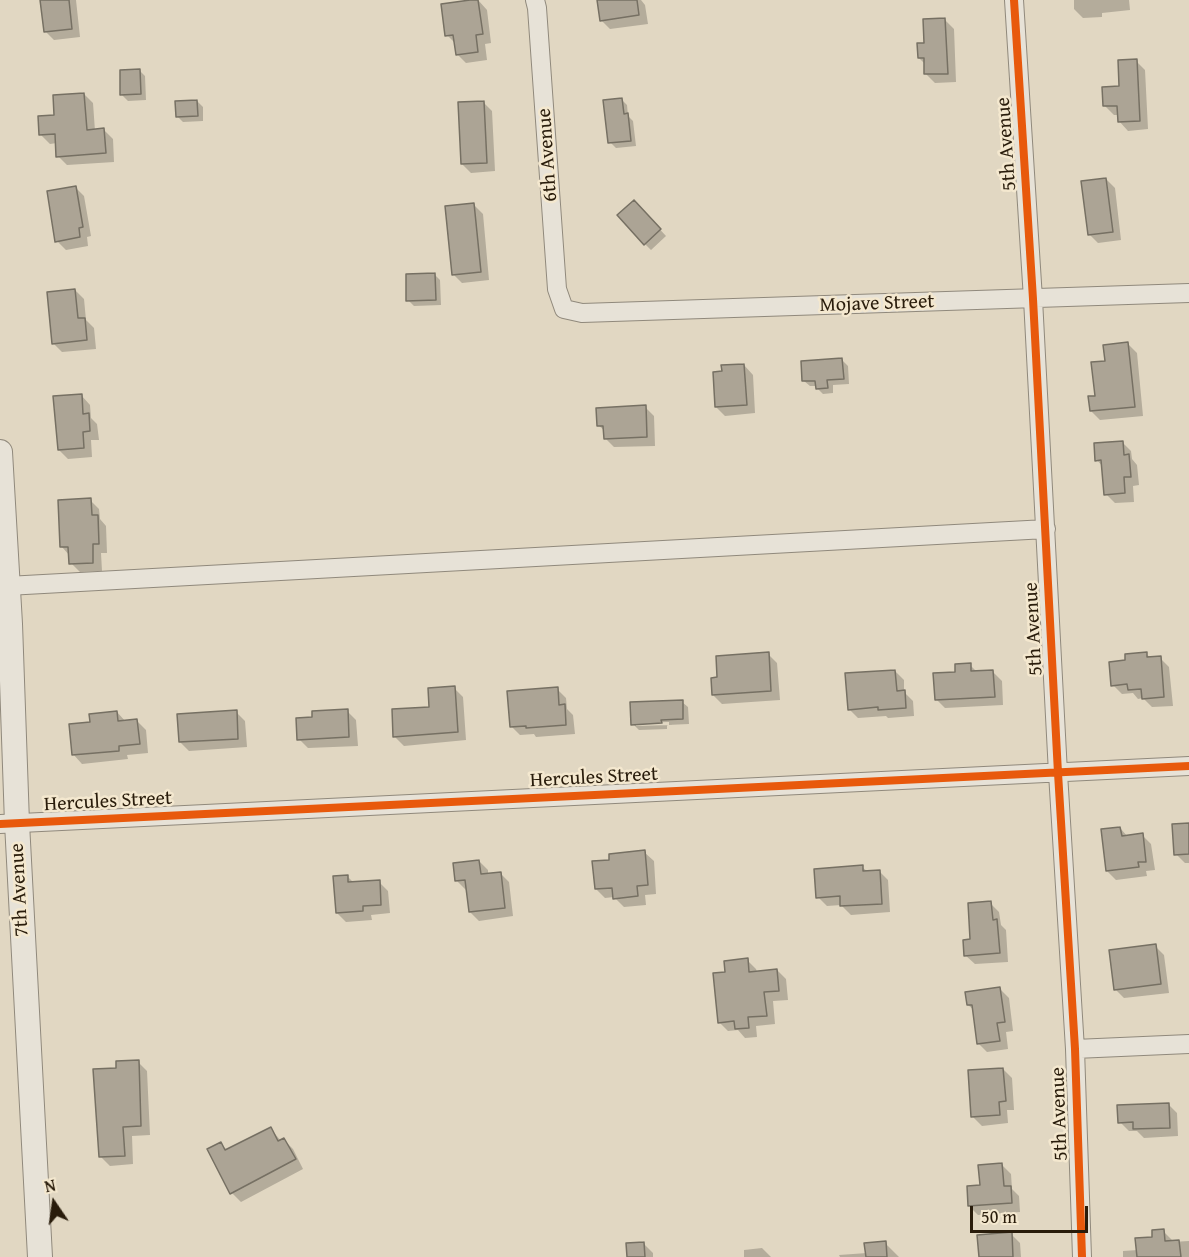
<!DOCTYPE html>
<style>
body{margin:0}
#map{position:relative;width:1189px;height:1257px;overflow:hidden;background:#e1d7c2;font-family:"Gentium Book Plus",serif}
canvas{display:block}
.north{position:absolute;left:24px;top:1173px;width:60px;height:60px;-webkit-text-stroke:4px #f4e8cf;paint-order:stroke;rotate:347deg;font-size:16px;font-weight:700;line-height:24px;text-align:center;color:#291c0b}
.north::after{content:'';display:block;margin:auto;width:21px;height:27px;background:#291c0b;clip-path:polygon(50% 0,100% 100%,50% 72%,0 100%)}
.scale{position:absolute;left:970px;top:1206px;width:118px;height:27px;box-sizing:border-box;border:3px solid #291c0b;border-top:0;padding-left:8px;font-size:18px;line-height:21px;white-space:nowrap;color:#291c0b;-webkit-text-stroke:4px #f4e8cf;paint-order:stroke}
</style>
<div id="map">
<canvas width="1189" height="1257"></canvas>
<div class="north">N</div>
<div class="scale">50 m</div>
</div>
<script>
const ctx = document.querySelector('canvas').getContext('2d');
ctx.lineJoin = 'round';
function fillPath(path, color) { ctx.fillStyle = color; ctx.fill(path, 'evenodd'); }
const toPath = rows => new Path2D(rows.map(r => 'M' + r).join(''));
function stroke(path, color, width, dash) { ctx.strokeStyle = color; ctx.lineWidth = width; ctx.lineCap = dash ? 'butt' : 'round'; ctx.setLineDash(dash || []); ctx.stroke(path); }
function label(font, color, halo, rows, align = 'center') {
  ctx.font = font + ' "Gentium Book Plus",serif'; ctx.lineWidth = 5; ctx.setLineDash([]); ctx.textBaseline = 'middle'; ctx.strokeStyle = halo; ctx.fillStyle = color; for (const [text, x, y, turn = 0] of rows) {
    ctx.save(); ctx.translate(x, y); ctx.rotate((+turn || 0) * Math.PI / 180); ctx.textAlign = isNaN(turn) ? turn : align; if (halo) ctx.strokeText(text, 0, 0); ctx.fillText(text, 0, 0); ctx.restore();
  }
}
const shadow = toPath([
 [42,0,76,0,80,37,54,40,45,31],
 [478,0,487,10,491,43,485,44,487,60,466,63,457,54,456,44,447,35],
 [599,0,641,0,645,5,648,24,610,29,601,20],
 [1074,0,1129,0,1130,10,1102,13,1102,17,1083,18,1074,9],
 [945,20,954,29,956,82,935,83,926,74,925,64,919,58,925,45],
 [1136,61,1145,70,1148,129,1128,131,1119,121,1119,115,1114,115,1105,106,1120,88],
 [139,70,145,76,146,100,128,101,122,95],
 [84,94,93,103,95,131,104,130,113,139,114,162,67,165,58,156,57,143,50,144,41,135,56,116],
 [621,99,627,105,628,116,633,121,636,146,616,148,610,142],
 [197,101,203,107,203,121,183,122,177,116],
 [483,102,492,111,495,171,471,173,462,164],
 [1106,179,1115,188,1121,240,1098,243,1089,234],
 [75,187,84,196,91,236,87,237,88,246,66,250,57,241],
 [474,205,483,214,489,280,462,283,453,274],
 [640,208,666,236,651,250,645,244],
 [434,274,440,280,441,305,414,306,408,300],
 [75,290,84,299,86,320,94,328,96,349,62,352,53,343],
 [1128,344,1137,353,1143,416,1100,420,1091,411,1106,362],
 [842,360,848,366,849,384,833,385,833,393,823,394,817,388,817,386,810,386,804,381],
 [744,365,753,375,755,413,725,416,716,407],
 [81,395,90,405,91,418,97,424,99,440,91,440,92,457,68,459,59,450],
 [645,407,654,416,655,446,614,447,605,438,605,431,598,425],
 [1122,442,1131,451,1132,459,1137,465,1139,485,1133,486,1134,502,1115,503,1106,494,1103,467,1097,460],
 [90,500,99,509,100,519,106,526,107,553,101,553,102,571,80,572,71,563,70,556,62,547],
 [768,654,777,663,780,700,722,704,713,695,719,678],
 [1146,654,1151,658,1160,658,1169,667,1173,706,1152,707,1143,698,1138,699,1133,693,1122,694,1113,685,1127,662],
 [970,665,978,673,993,672,1002,681,1003,705,945,708,936,699,957,674],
 [895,671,904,680,904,692,913,701,914,716,888,718,886,716,858,718,849,709],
 [454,688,463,697,466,740,404,746,395,737],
 [557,689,566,698,567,709,573,715,575,734,536,737,534,734,520,735,511,726],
 [682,702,688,707,689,724,667,725,667,729,639,730,633,724],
 [669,722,669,725,636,726,636,723],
 [347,711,356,720,358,746,308,748,299,739],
 [117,712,126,722,136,720,146,730,148,753,127,755,128,759,82,764,73,754,92,723],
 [236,712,245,721,247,747,189,751,180,742],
 [1189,825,1189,863,1185,863,1176,854],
 [1120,828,1128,837,1142,835,1151,844,1155,870,1146,871,1147,876,1116,880,1107,871],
 [644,852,654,861,656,894,645,895,646,905,624,907,614,897,605,898,596,889,611,861],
 [479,861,488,870,488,875,500,873,509,882,513,916,479,921,470,912,468,890,466,890,457,881],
 [862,867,868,872,879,871,888,880,890,912,851,915,841,905,827,906,818,897],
 [347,876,354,883,379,882,388,891,390,913,371,915,372,920,346,922,337,913],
 [990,903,999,912,1001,925,1006,930,1008,962,975,964,965,955],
 [1155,946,1164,955,1169,993,1124,998,1115,989],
 [747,960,756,969,757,972,777,970,786,979,788,1000,773,1001,775,1024,756,1026,757,1037,745,1038,738,1030,728,1031,719,1022],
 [1000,989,1009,998,1013,1031,1006,1032,1008,1049,987,1052,978,1043,974,1010,968,1005],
 [138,1062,147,1071,150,1135,132,1136,133,1164,110,1166,101,1157,117,1069],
 [1003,1069,1012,1078,1014,1110,1007,1110,1008,1123,982,1126,973,1117],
 [1168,1104,1177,1113,1178,1136,1144,1138,1137,1131,1129,1131,1120,1122],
 [270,1128,281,1141,284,1140,293,1149,303,1169,241,1202,232,1193,220,1143,228,1151],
 [1002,1165,1011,1174,1012,1189,1019,1196,1020,1212,978,1215,969,1206,981,1187],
 [1163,1231,1172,1240,1172,1242,1189,1241,1189,1257,1123,1257,1123,1251,1138,1250],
 [1011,1234,1020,1243,1021,1257,980,1257],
 [885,1243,899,1257,840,1257,839,1255,867,1253],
 [644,1244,653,1253,653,1257,628,1257],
 [762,1248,771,1257,744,1257,744,1250]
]);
const building = toPath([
 [40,0,69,0,72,29,44,32,40,0],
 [470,0,478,0,483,34,476,35,478,52,456,55,453,35,445,36,441,4,470,0],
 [597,0,637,0,639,15,600,21,597,0],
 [945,18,948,74,924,74,924,58,918,58,917,43,924,43,923,19,945,18],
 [1137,59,1140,121,1118,122,1117,106,1103,106,1102,87,1119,86,1118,60,1137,59],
 [140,69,141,94,120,95,120,70,140,69],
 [84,93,87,130,104,128,106,153,56,157,55,134,39,135,38,116,54,115,53,95,84,93],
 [622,98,624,114,628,113,631,141,608,143,603,100,622,98],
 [197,100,198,116,176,117,175,101,197,100],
 [484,101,487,163,461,164,458,102,484,101],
 [1106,178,1113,232,1088,235,1081,181,1106,178],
 [76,186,83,227,79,228,80,237,55,242,47,191,76,186],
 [634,200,661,229,644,245,617,215,634,200],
 [474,203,481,272,452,275,445,206,474,203],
 [435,273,436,300,406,301,406,274,435,273],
 [75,289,78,318,85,318,87,340,52,344,47,292,75,289],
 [1128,342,1135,407,1090,411,1088,396,1095,396,1091,362,1105,361,1103,345,1128,342],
 [842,358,844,379,827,380,828,388,816,389,815,381,802,381,801,361,842,358],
 [744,364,747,405,715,407,713,372,722,371,721,365,744,364],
 [82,394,83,414,89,413,90,431,83,432,84,448,58,450,53,396,82,394],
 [646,405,647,437,604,439,603,426,597,426,596,408,646,405],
 [1123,441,1124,455,1129,454,1131,477,1124,477,1125,493,1104,495,1101,460,1095,461,1094,443,1123,441],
 [91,498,92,515,98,515,99,544,93,544,93,563,69,564,68,547,60,547,58,500,91,498],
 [769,652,771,691,712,695,711,678,717,677,716,656,769,652],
 [1147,652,1147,657,1161,656,1164,697,1142,699,1141,689,1128,690,1127,684,1111,686,1109,662,1125,660,1125,654,1147,652],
 [971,663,971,671,993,670,995,697,935,700,933,673,955,672,955,664,971,663],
 [895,670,897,691,905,690,906,708,878,710,878,707,848,710,845,673,895,670],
 [455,686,458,732,393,737,392,709,429,707,428,688,455,686],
 [558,687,559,705,565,704,566,725,526,728,526,726,510,727,507,691,558,687],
 [683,700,683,719,661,720,662,723,631,725,630,702,683,700],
 [348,709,349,737,297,740,296,718,312,717,312,711,348,709],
 [237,710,238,739,179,742,177,714,237,710],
 [117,711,118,721,137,719,140,744,119,746,119,751,72,755,69,724,90,722,89,714,117,711],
 [1189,823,1189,854,1174,855,1172,824,1189,823],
 [1120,827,1122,836,1143,833,1146,862,1138,862,1139,867,1106,871,1101,829,1120,827],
 [645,850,648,885,637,886,638,896,613,899,612,888,595,889,592,861,609,860,609,854,645,850],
 [479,860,481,874,501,872,505,908,469,912,465,880,455,881,453,863,479,860],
 [863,865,863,871,880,870,882,904,840,906,840,896,816,898,814,869,863,865],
 [348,875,348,882,380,880,381,905,363,906,363,911,336,913,333,876,348,875],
 [991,901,993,920,997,919,1000,953,964,956,963,940,970,939,968,903,991,901],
 [1156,944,1161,984,1114,990,1109,950,1156,944],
 [748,958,749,972,777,969,779,991,764,992,767,1016,748,1017,749,1028,735,1029,734,1021,718,1023,713,973,725,972,724,961,748,958],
 [1000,987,1005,1022,997,1023,1000,1041,977,1044,972,1005,967,1005,965,992,1000,987],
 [139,1060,141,1126,123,1127,125,1156,99,1157,93,1069,116,1068,116,1061,139,1060],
 [1003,1068,1006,1101,999,1102,1000,1115,971,1117,968,1070,1003,1068],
 [1169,1103,1170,1128,1133,1129,1133,1122,1118,1123,1117,1105,1169,1103],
 [271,1127,278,1141,284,1138,296,1159,230,1194,207,1149,221,1142,225,1150,271,1127],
 [1002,1163,1004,1186,1011,1186,1012,1203,968,1206,967,1186,980,1185,978,1165,1002,1163],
 [1164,1229,1165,1241,1179,1240,1181,1257,1137,1257,1135,1238,1152,1237,1152,1230,1164,1229],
 [1012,1232,1013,1257,979,1257,977,1235,1012,1232],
 [886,1241,887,1257,866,1257,864,1243,886,1241],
 [644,1242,645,1257,627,1257,626,1243,644,1242]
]);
const minor = toPath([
 [535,0,537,8,557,289,564,309,582,313,1189,293],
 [1014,0,1033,299,1058,773,1075,1049,1082,1257],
 [7,586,1046,529],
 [0,824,1189,766],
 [1075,1049,1189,1044]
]);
const tertiary = toPath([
 [0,452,10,624,17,823,40,1257]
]);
const cycleway = toPath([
 [1014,0,1033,299,1058,773,1075,1049,1082,1257],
 [0,824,1189,766]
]);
const streetNames = [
 ["5th Avenue",1007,144,-94],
 ["6th Avenue",548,155,-94],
 ["Mojave Street",877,304,-2],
 ["5th Avenue",1034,629,-93],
 ["Hercules Street",594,778,-3],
 ["Hercules Street",108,802,-3],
 ["7th Avenue",20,890,-93],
 ["5th Avenue",1060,1114,-92]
];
fillPath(shadow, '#0003');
fillPath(building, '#aca495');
stroke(building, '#767063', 1.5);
stroke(minor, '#90897c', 20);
stroke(tertiary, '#90897c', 26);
stroke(minor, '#e7e2d7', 18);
stroke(tertiary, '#e7e2d7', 24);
stroke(cycleway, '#e8590c', 8);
label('20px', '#291c0b', '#f4e8cf', streetNames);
</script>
